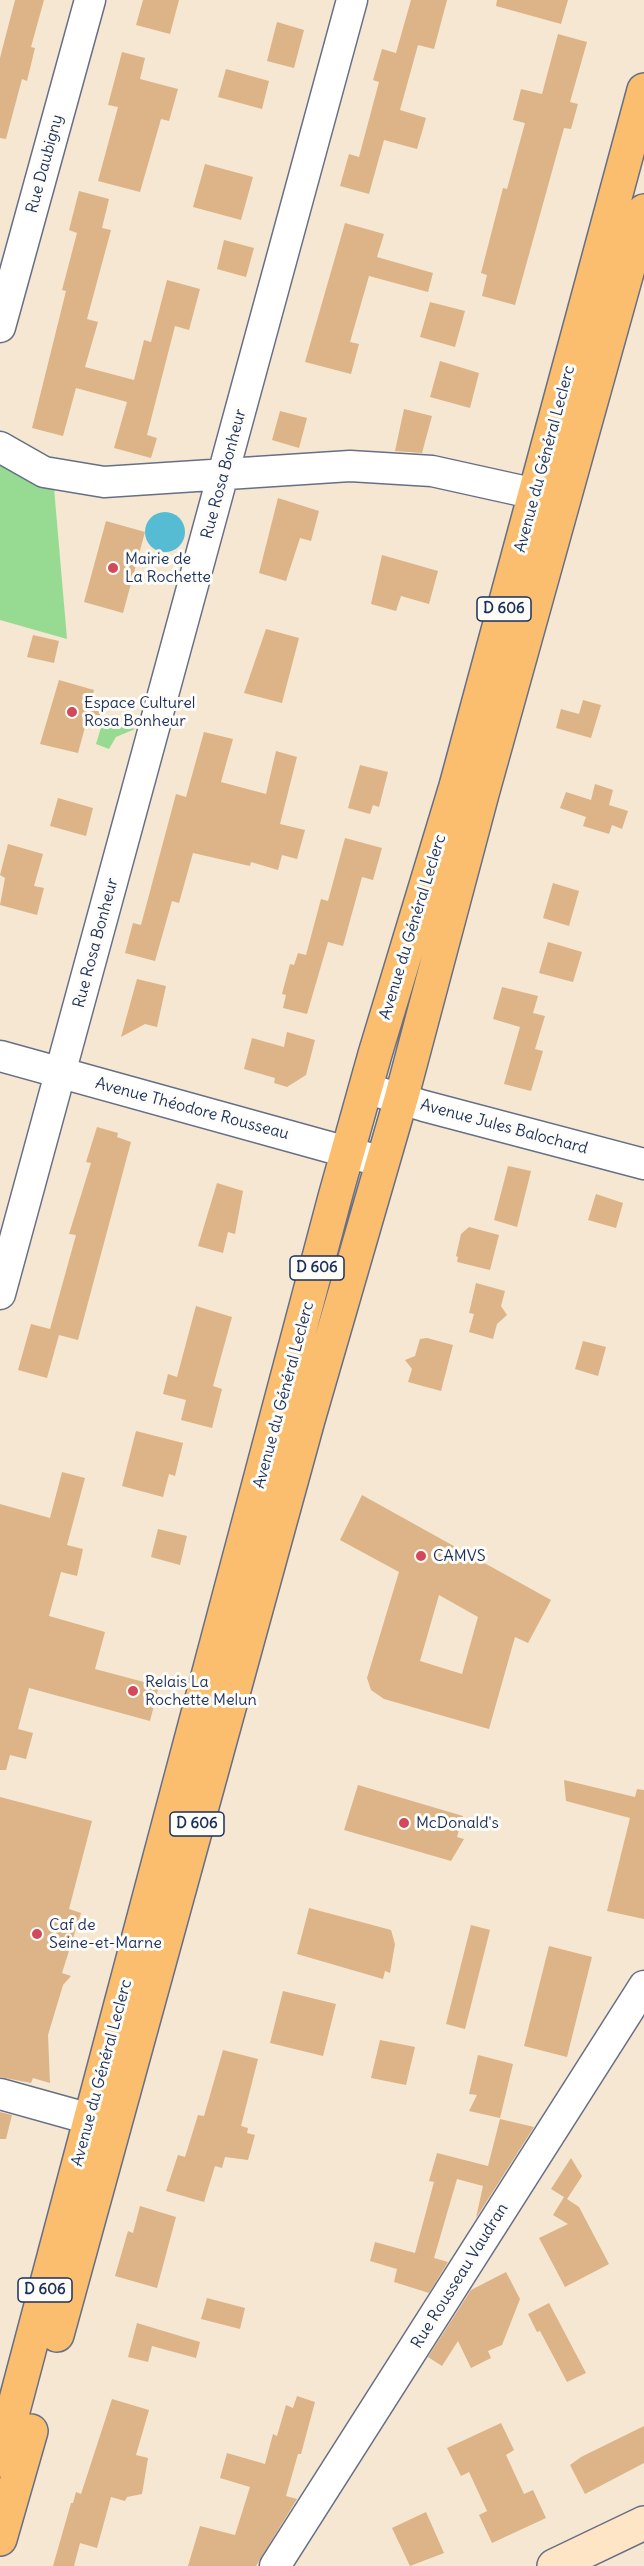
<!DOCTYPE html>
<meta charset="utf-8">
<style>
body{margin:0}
canvas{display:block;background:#f5e7d1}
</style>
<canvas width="644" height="2566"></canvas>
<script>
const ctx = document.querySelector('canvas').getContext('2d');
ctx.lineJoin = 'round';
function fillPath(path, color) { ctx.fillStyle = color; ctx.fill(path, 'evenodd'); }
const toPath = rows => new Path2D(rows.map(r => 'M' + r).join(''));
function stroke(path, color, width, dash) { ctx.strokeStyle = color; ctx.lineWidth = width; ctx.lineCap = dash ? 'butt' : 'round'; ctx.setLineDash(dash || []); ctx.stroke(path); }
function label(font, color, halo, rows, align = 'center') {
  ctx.font = font + ' Delius,sans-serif'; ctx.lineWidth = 6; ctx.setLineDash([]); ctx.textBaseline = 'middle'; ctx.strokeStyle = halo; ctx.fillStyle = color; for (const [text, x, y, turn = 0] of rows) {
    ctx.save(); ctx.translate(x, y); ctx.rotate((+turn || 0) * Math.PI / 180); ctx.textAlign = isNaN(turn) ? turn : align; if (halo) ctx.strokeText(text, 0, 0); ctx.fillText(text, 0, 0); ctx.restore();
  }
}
const green = toPath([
 [0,458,54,488,67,639,0,620],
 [103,721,117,723,135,729,116,737,109,749,96,744]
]);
const water = toPath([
 '145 532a20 20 0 1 1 40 0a20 20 0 1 1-40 0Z'
]);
const building = toPath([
 [15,0,44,0,31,47,35,48,27,81,22,79,6,139,0,138,0,58],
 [143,0,179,0,170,34,136,25],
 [411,0,447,0,434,49,418,45,400,110,426,118,417,149,384,140,369,194,340,186,349,154,359,157,379,82,373,80,382,49,396,53],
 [497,0,568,0,561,24,496,6],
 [277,22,304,30,294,68,267,61],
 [558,34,587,42,570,102,578,104,571,129,564,128,515,305,482,296,487,275,481,273,503,188,507,189,525,123,513,120,521,89,542,94],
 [122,52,145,58,140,79,178,89,169,121,161,119,140,192,98,181,118,107,108,105],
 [226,69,269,81,262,109,218,97],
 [205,164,253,177,241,220,193,207],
 [79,191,109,199,102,228,111,230,87,319,98,322,85,367,134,380,144,340,151,342,167,280,200,289,189,330,175,326,147,435,157,438,151,458,114,448,127,402,76,388,63,436,32,428,66,291,62,290,77,233,69,230],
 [345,223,384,234,377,257,433,273,428,292,369,276,350,342,359,344,351,374,305,362],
 [224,240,254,248,246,277,217,269],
 [430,302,465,311,455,347,420,337],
 [440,361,479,373,470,408,430,397],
 [404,409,432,416,422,453,395,451],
 [280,411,307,418,299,448,272,440],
 [278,498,319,511,311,541,300,538,286,581,259,573],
 [106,521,145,532,123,613,84,602],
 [382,555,438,571,429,604,401,596,396,611,371,604],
 [266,629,299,638,282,703,244,693],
 [33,635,59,641,54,663,27,657],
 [59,680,94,690,91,701,103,705,98,723,87,720,78,753,40,744],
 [583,700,601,705,591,738,556,728,561,709,579,714],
 [204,732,233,739,221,782,266,794,276,751,297,757,280,824,305,830,297,859,282,855,278,870,251,862,250,866,193,853,179,903,172,901,155,961,125,953,133,923,141,925,176,794,186,797],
 [360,765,388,772,379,807,373,805,370,814,348,808],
 [595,784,613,790,609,805,628,811,622,829,612,825,609,834,583,826,586,817,560,808,566,792,591,800],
 [58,798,93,808,86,836,50,826],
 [345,838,382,848,373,880,362,877,343,946,328,942,307,1014,283,1008,286,995,282,994,290,964,294,965,298,953,306,955,321,899,328,901],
 [8,844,43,854,34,886,44,888,37,915,0,905,5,878,0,875],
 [553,883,579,891,569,926,543,918],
 [548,942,582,952,573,982,539,973],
 [137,979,166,986,157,1027,145,1024,121,1037],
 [502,987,538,996,533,1013,545,1016,535,1049,543,1051,531,1091,504,1084,520,1027,493,1019],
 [287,1032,315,1040,306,1075,287,1087,274,1083,275,1078,244,1069,252,1038,284,1047],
 [97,1127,118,1133,117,1137,131,1142,78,1340,59,1335,47,1378,18,1370,31,1324,50,1329,76,1235,69,1234,91,1163,86,1162],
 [508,1166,531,1171,517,1227,494,1220],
 [217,1183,243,1191,235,1234,228,1232,223,1253,198,1246],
 [596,1194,623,1203,616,1228,588,1220],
 [469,1227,499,1235,490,1270,457,1262,458,1257,456,1256,461,1234],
 [476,1283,505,1291,501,1306,507,1315,497,1324,493,1339,469,1332,474,1314,469,1313],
 [196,1306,232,1317,213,1386,222,1389,212,1428,181,1420,186,1400,163,1394,168,1374,177,1377],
 [427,1338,453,1345,441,1391,408,1382,412,1369,405,1360,415,1356,420,1339],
 [583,1341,606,1347,598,1376,575,1369],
 [136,1431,183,1443,175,1476,169,1474,163,1497,122,1486],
 [62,1472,85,1478,67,1545,83,1549,77,1576,61,1572,49,1616,105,1632,95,1669,159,1686,150,1721,29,1688,18,1729,33,1733,26,1759,10,1755,6,1770,0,1770,0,1504,50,1518],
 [362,1495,551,1600,528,1643,515,1637,489,1729,384,1699,371,1690,367,1678,399,1572,340,1540],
 [439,1595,478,1617,462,1674,420,1661],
 [158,1529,187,1536,180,1565,151,1557],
 [564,1780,635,1797,637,1789,644,1790,644,1919,607,1911,630,1818,566,1801],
 [358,1785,463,1816,457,1837,464,1839,451,1861,344,1830],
 [0,1797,92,1821,69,1909,81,1913,62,1973,71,1976,63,1985,48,2035,50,2083,33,2078,31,2083,0,2077],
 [309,1908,391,1930,395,1944,390,1973,385,1971,383,1979,297,1954],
 [471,1925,490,1930,465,2029,446,2024],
 [549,1946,592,1957,567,2057,524,2046],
 [283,1991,336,2004,323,2056,270,2043],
 [380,2040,415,2047,406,2085,371,2078],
 [223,2050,258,2059,241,2126,248,2128,247,2133,255,2135,248,2160,225,2157,222,2168,215,2166,204,2202,166,2191,178,2155,185,2157,198,2115,204,2116],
 [478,2055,513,2064,500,2118,469,2111,477,2095,469,2094],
 [0,2112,12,2115,6,2139,0,2139],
 [500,2119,534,2127,476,2218,483,2186,457,2179,434,2258,448,2262,429,2293,394,2282,397,2269,370,2261,375,2242,415,2253,434,2182,429,2181,437,2153,488,2166],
 [571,2158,582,2176,567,2199,579,2207,609,2264,565,2287,539,2238,568,2224,553,2215,564,2197,551,2189],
 [140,2206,176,2217,157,2288,115,2276,128,2231,133,2233],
 [506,2272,520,2299,502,2345,488,2351,491,2358,471,2368,458,2341,442,2366,428,2357,471,2290],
 [207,2298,245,2308,240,2329,201,2319],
 [549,2303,586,2373,567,2382,540,2331,537,2332,528,2314],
 [137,2323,200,2342,196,2358,152,2346,148,2362,128,2357],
 [297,2396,315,2402,301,2454,298,2454,286,2496,297,2499,259,2561,256,2566,188,2566,200,2526,235,2535,250,2487,220,2478,227,2453,265,2464,273,2434,277,2436,286,2405,293,2408],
 [112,2399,149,2410,136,2455,148,2458,142,2494,127,2497,125,2501,111,2497,97,2548,80,2543,74,2566,53,2566,71,2503,73,2503,76,2492,81,2494],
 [501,2423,514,2450,506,2455,524,2494,533,2490,546,2518,492,2543,479,2515,487,2511,469,2472,461,2476,447,2448],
 [644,2426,644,2463,585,2494,570,2465,581,2457],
 [426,2512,444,2553,410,2566,392,2528]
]);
const street = toPath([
 [0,327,90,0],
 [0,447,44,472,104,482,350,466,432,471,536,494],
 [0,1056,383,1162],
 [365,1088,424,1106,644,1164],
 [0,1294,352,0],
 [0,2094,90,2119],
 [275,2566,644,1986]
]);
const secondary = toPath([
 [554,2566,644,2523]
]);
const primary = toPath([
 [57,2335,308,1420,401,1099,482,794,644,211],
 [0,2460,335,1197,375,1054,456,786,644,90],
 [0,2539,31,2431]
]);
const markers = [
 [113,568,6,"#d1495b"],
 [72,712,6,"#d1495b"],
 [421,1556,6,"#d1495b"],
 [133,1691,6,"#d1495b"],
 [404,1823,6,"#d1495b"],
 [37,1934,6,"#d1495b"]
];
const shields = [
 [504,609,54],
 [317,1268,54],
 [197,1824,54],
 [45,2290,54]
];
const shieldNames = [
 ["D 606",504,609],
 ["D 606",317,1268],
 ["D 606",197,1824],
 ["D 606",45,2290]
];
const streetNames = [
 ["Rue Daubigny",45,164,-75],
 ["Avenue du Général Leclerc",545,459,-75],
 ["Rue Rosa Bonheur",224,474,-75],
 ["Avenue du Général Leclerc",413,927,-73],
 ["Rue Rosa Bonheur",96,943,-75],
 ["Avenue Théodore Rousseau",192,1109,15],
 ["Avenue Jules Balochard",504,1127,15],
 ["Avenue du Général Leclerc",284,1395,-75],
 ["Avenue du Général Leclerc",102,2073,-75],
 ["Rue Rousseau Vaudran",460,2276,-58]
];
const poiNames = [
 ["Mairie de",125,559],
 ["La Rochette",125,577],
 ["Espace Culturel",84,703],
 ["Rosa Bonheur",84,721],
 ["CAMVS",433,1556],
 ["Relais La",145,1682],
 ["Rochette Melun",145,1700],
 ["McDonald's",416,1823],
 ["Caf de",49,1925],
 ["Seine-et-Marne",49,1943]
];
fillPath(green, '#97db93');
fillPath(water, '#56bcd4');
fillPath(building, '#ddb487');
stroke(street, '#676f86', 33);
stroke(secondary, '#676f86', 36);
stroke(primary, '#676f86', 36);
stroke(street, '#fff', 30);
stroke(secondary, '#fde5c5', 33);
stroke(primary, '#fbbe6e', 33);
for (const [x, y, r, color] of markers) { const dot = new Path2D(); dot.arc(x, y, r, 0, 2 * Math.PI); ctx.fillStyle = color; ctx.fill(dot); stroke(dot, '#fdfcf7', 2); }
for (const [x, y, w] of shields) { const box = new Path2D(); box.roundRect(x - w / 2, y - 12, w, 24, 4.5); ctx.fillStyle = '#fdfcf7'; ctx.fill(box); stroke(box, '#1b2f5e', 1.5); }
label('bold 15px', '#1b2f5e', null, shieldNames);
label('16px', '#1b2f5e', '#fdfcf7', streetNames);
label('16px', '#1b2f5e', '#fdfcf7', poiNames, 'left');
</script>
